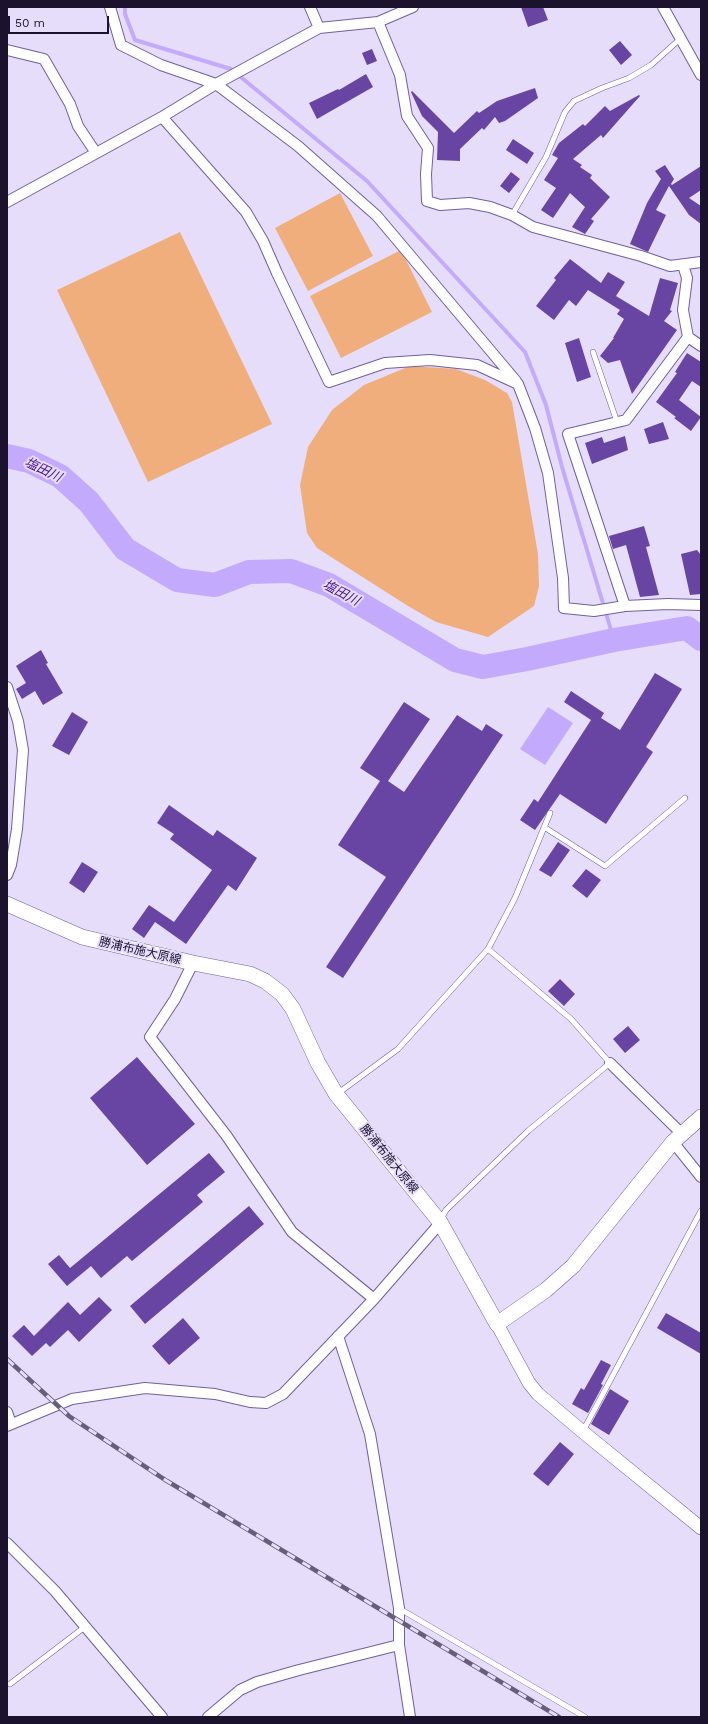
<!DOCTYPE html>
<meta charset="utf-8">
<style>
body{margin:0}
#map{position:relative;width:708px;height:1724px;overflow:hidden;background:#e5ddfa;font-family:"Work Sans",sans-serif}
canvas{display:block}
.frame{position:absolute;inset:0;border:8px solid #1b122d;pointer-events:none}
.scale{position:absolute;left:8px;top:16px;width:101px;height:18px;box-sizing:border-box;border:2px solid #1b122d;border-top:0;padding-left:5px;font-size:12px;line-height:14px;white-space:nowrap;color:#1b122d;-webkit-text-stroke:3px #e5ddfa;paint-order:stroke}
</style>
<div id="map">
<canvas width="708" height="1724"></canvas>
<div class="frame"></div>
<div class="scale">50 m</div>
</div>
<script>
const ctx = document.querySelector('canvas').getContext('2d');
ctx.lineJoin = 'round';
function fillPath(path, color) { ctx.fillStyle = color; ctx.fill(path, 'evenodd'); }
const toPath = rows => new Path2D(rows.map(r => 'M' + r).join(''));
function stroke(path, color, width, dash) { ctx.strokeStyle = color; ctx.lineWidth = width; ctx.lineCap = dash ? 'butt' : 'round'; ctx.setLineDash(dash || []); ctx.stroke(path); }
function label(font, color, halo, rows, align = 'center') {
  ctx.font = font + ' "Work Sans","Noto Sans JP",sans-serif'; ctx.lineWidth = 4; ctx.setLineDash([]); ctx.textBaseline = 'middle'; ctx.strokeStyle = halo; ctx.fillStyle = color; for (const [text, x, y, turn = 0] of rows) {
    ctx.save(); ctx.translate(x, y); ctx.rotate((+turn || 0) * Math.PI / 180); ctx.textAlign = isNaN(turn) ? turn : align; if (halo) ctx.strokeText(text, 0, 0); ctx.fillText(text, 0, 0); ctx.restore();
  }
}
const green = toPath([
 [340,193,373,256,308,291,275,228],
 [180,232,272,424,148,482,57,290],
 [401,250,432,312,341,358,310,296],
 [410,366,456,369,485,380,507,393,512,402,538,554,539,586,534,606,488,637,436,622,408,606,317,548,307,533,300,485,308,447,332,410,364,385]
]);
const water = toPath([
 [548,707,573,723,545,765,520,749]
]);
const stream = toPath([
 [125,7,125,14,135,40,231,69,367,181,525,352,546,405,562,467,614,640]
]);
const river = toPath([
 [7,456,29,461,60,476,89,502,125,549,177,580,215,585,249,572,291,571,329,585,455,660,483,667,527,659,614,640,687,628,701,639]
]);
const building = toPath([
 [521,7,543,7,548,20,528,27],
 [620,41,632,55,621,65,609,50],
 [372,49,377,61,367,65,362,53],
 [366,74,373,87,317,119,309,103,338,89,339,90],
 [535,88,538,98,505,121,499,123,495,117,484,130,482,128,460,149,460,161,437,160,438,132,422,116,411,92,412,91,454,133,477,111,479,113,497,101],
 [639,95,640,96,603,138,601,135,573,159,582,165,580,167,592,175,590,178,610,197,591,219,594,221,585,234,572,227,585,207,570,193,553,218,541,210,556,188,544,180,558,158,552,155,559,143,583,124,585,126,605,106,610,111],
 [513,139,534,153,527,164,506,150],
 [665,165,674,179,671,184,672,185,701,166,701,190,689,198,701,206,701,224,689,215,669,186,656,210,666,215,648,252,630,244,647,203,661,179,655,171],
 [511,172,520,179,509,193,500,186],
 [570,259,601,283,608,272,625,282,616,296,649,316,660,278,678,283,670,310,672,311,664,321,677,330,632,394,620,360,608,363,600,356,614,338,613,338,624,319,617,314,620,310,588,290,576,306,569,300,554,320,536,306,556,280,554,278],
 [579,338,591,377,577,382,565,343],
 [687,353,701,362,701,387,692,381,679,400,701,417,691,431,674,418,676,417,656,402,677,373,675,372],
 [663,422,669,439,649,444,644,429],
 [625,436,628,450,592,464,585,443,602,437,604,443],
 [644,526,650,546,646,547,659,595,640,597,626,545,613,549,609,536],
 [697,550,701,555,701,594,690,595,681,554],
 [41,650,48,663,46,664,63,693,43,705,35,691,22,699,16,689,26,683,16,666],
 [655,673,682,689,646,747,653,752,606,824,560,794,535,830,520,820,534,799,538,802,591,720,564,702,571,691,604,713,601,718,620,730],
 [404,702,430,719,388,781,404,792,457,715,482,731,486,724,503,735,343,978,326,967,386,877,338,845,380,781,360,768],
 [72,712,88,722,69,755,52,746],
 [169,805,213,836,217,830,257,858,236,891,228,885,186,944,155,922,144,938,132,929,149,905,174,922,212,870,170,839,174,834,157,823],
 [558,842,570,850,551,877,539,870],
 [82,862,98,872,84,893,69,883],
 [586,869,601,880,587,898,572,886],
 [560,979,575,994,564,1006,548,991],
 [628,1026,640,1040,625,1053,613,1039],
 [137,1057,195,1124,147,1165,90,1098],
 [209,1153,225,1172,197,1195,203,1202,132,1261,127,1256,101,1278,91,1266,67,1286,48,1264,59,1255,70,1268],
 [249,1206,264,1224,145,1324,130,1306],
 [99,1297,112,1310,79,1342,68,1330,50,1347,46,1343,32,1356,12,1336,24,1325,34,1336,68,1302,80,1315],
 [666,1313,701,1333,701,1354,657,1328],
 [183,1318,200,1338,169,1365,152,1346],
 [601,1360,611,1365,601,1384,603,1385,588,1413,572,1404,581,1388,584,1390],
 [610,1389,629,1401,609,1435,591,1424],
 [560,1442,574,1454,548,1486,533,1474]
]);
const service = toPath([
 [512,215,546,157,565,112,574,101,602,88,629,78,651,65,680,39],
 [593,352,617,422],
 [544,827,605,866,685,798],
 [488,949,515,898,550,813],
 [337,1094,398,1049,488,949,571,1019,610,1063,528,1131,446,1210,440,1221],
 [583,1431,701,1211],
 [400,1609,585,1717],
 [10,1684,86,1626]
]);
const minor = toPath([
 [110,7,121,45,161,65,216,84,298,146,377,216,516,381],
 [310,7,319,28],
 [663,7,701,75],
 [378,22,400,75,407,116,428,148,426,174,427,201,440,205,469,203,490,207,512,215,533,227,641,256,670,266,701,262],
 [7,50,44,59,70,104,78,126,96,153],
 [162,117,246,212,263,241,277,273,329,382,385,363,430,360,477,365,518,384,535,428,548,473,563,578,564,608,594,611,625,606,668,604,701,605],
 [7,202,162,117,216,84,319,28,378,22,413,7],
 [683,265,687,278,683,310,688,337],
 [625,606,568,434,626,420,688,337,701,346],
 [7,687,18,721,23,750,17,829,11,865,7,875],
 [193,963,175,999,150,1037,226,1135,292,1232,374,1299],
 [610,1063,682,1134],
 [673,1142,701,1177],
 [338,1336,370,1434,399,1608,399,1645,410,1717],
 [7,1412,11,1424],
 [7,1426,72,1399,145,1388,215,1394,250,1402,266,1403,283,1394,374,1299,435,1229,440,1222],
 [7,1543,55,1591,162,1717],
 [208,1717,240,1690,257,1682,299,1670,399,1645]
]);
const tertiary = toPath([
 [497,1324,529,1383,538,1394,583,1432,701,1528]
]);
const secondary = toPath([
 [7,904,82,937,193,963,250,974,265,981,282,994,293,1009,318,1063,336,1094,440,1222,497,1324,546,1290,573,1266,673,1142,701,1117]
]);
const rail = toPath([
 [7,1359,69,1416,167,1481,559,1717]
]);
const streetNames = [
 ["勝浦布施大原線",140,951,13],
 ["勝浦布施大原線",389,1159,51]
];
const waterNames = [
 ["塩田川",43,470,26],
 ["塩田川",341,593,28]
];
fillPath(green, '#efae7c');
fillPath(water, '#c3aafc');
stroke(stream, '#c3aafc', 4);
stroke(river, '#c3aafc', 24);
fillPath(building, '#6845a2');
stroke(service, '#735e9f', 6);
stroke(minor, '#735e9f', 12);
stroke(tertiary, '#735e9f', 14);
stroke(secondary, '#735e9f', 16);
stroke(service, '#fff', 5);
stroke(minor, '#fff', 10);
stroke(tertiary, '#fff', 13);
stroke(secondary, '#fff', 15);
stroke(rail, '#675e7a', 4.5);
stroke(rail, '#e5ddfa', 3, [9]);
label('12px', '#1b122d', '#e5ddfa', streetNames);
label('italic 13px', '#4d148c', '#e5ddfa', waterNames);
</script>
